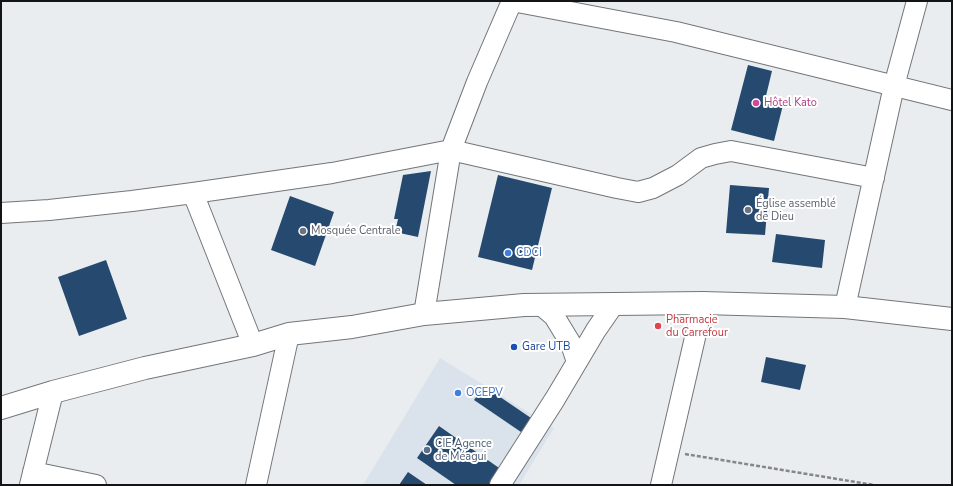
<!DOCTYPE html>
<meta charset="utf-8">
<style>
body{margin:0}
#map{position:relative;width:953px;height:486px;overflow:hidden;background:#eaedf0;font-family:"Nunito Sans",sans-serif}
canvas{display:block}
.frame{position:absolute;inset:0;border:2px solid #131415;pointer-events:none}
</style>
<div id="map">
<canvas width="953" height="486"></canvas>
<div class="frame"></div>
</div>
<script>
const ctx = document.querySelector('canvas').getContext('2d');
ctx.lineJoin = 'round';
function fillPath(path, color) { ctx.fillStyle = color; ctx.fill(path, 'evenodd'); }
const toPath = rows => new Path2D(rows.map(r => 'M' + r).join(''));
function stroke(path, color, width, dash) { ctx.strokeStyle = color; ctx.lineWidth = width; ctx.lineCap = dash ? 'butt' : 'round'; ctx.setLineDash(dash || []); ctx.stroke(path); }
function label(font, color, halo, rows, align = 'center') {
  ctx.font = font + ' "Nunito Sans",sans-serif'; ctx.lineWidth = 4; ctx.setLineDash([]); ctx.textBaseline = 'middle'; ctx.strokeStyle = halo; ctx.fillStyle = color; for (const [text, x, y, turn = 0] of rows) {
    ctx.save(); ctx.translate(x, y); ctx.rotate((+turn || 0) * Math.PI / 180); ctx.textAlign = isNaN(turn) ? turn : align; if (halo) ctx.strokeText(text, 0, 0); ctx.fillText(text, 0, 0); ctx.restore();
  }
}
const built = toPath([
 [440,358,554,428,519,485,363,485]
]);
const building = toPath([
 [748,65,772,71,765,100,783,105,774,141,731,130],
 [431,171,418,237,395,232,398,219,394,219,403,175],
 [498,175,552,188,532,270,478,257],
 [730,185,769,188,765,235,726,233],
 [290,196,334,212,315,266,271,250],
 [776,234,825,240,822,268,772,262],
 [106,260,127,319,79,336,58,277],
 [766,357,806,365,800,390,761,382],
 [484,386,531,418,521,432,474,400],
 [439,426,502,470,491,485,456,485,417,458],
 [408,472,427,485,399,485]
]);
const path = toPath([
 [685,454,874,485]
]);
const minor = toPath([
 [512,1,676,32,952,100],
 [193,193,253,345],
 [1,213,49,210,132,201,193,193,332,173,451,150,477,82,512,1],
 [541,305,554,316,571,344,577,362],
 [845,307,894,86,917,1],
 [424,314,451,150,617,188,638,192,653,188,678,175,701,158,715,154,731,151,874,178],
 [33,472,96,485],
 [30,485,53,392],
 [256,485,289,334],
 [500,485,555,399,596,330,614,304],
 [661,485,703,303]
]);
const major = toPath([
 [1,408,53,392,145,368,253,345,289,334,352,327,424,314,524,305,703,303,845,307,952,319]
]);
const markers = [
 [756,103,4,"#d1479c"],
 [748,210,4,"#6b7280"],
 [303,231,4,"#6b7280"],
 [508,253,4,"#3f7fe0"],
 [658,326,4,"#e0444e"],
 [514,347,4,"#1a4fb4"],
 [458,393,4,"#3f7fe0"],
 [427,450,4,"#5c6f8a"]
];
const hotelNames = [
 ["Hôtel Kato",764,103]
];
const worshipNames = [
 ["Église assemblé",756,204],
 ["de Dieu",756,217],
 ["Mosquée Centrale",311,231]
];
const shopNames = [
 ["CDCI",516,253],
 ["OCEPV",466,393]
];
const healthNames = [
 ["Pharmacie",666,320],
 ["du Carrefour",666,333]
];
const transitNames = [
 ["Gare UTB",522,347]
];
const serviceNames = [
 ["CIE Agence",435,444],
 ["de Méagui",435,457]
];
fillPath(built, '#dae2eb');
fillPath(building, '#264a6f');
stroke(minor, '#737678', 22);
stroke(major, '#737678', 24);
stroke(path, '#848688', 2.5, [4, 2]);
stroke(minor, '#fff', 20);
stroke(major, '#fff', 22);
for (const [x, y, r, color] of markers) { const dot = new Path2D(); dot.arc(x, y, r, 0, 2 * Math.PI); ctx.fillStyle = color; ctx.fill(dot); stroke(dot, '#fff', 1.5); }
label('11px', '#b23c85', '#fff', hotelNames, 'left');
label('11px', '#5b616d', '#fff', worshipNames, 'left');
label('11px', '#366cbe', '#fff', shopNames, 'left');
label('11px', '#be3a42', '#fff', healthNames, 'left');
label('11px', '#164399', '#fff', transitNames, 'left');
label('11px', '#4e5e75', '#fff', serviceNames, 'left');
</script>
